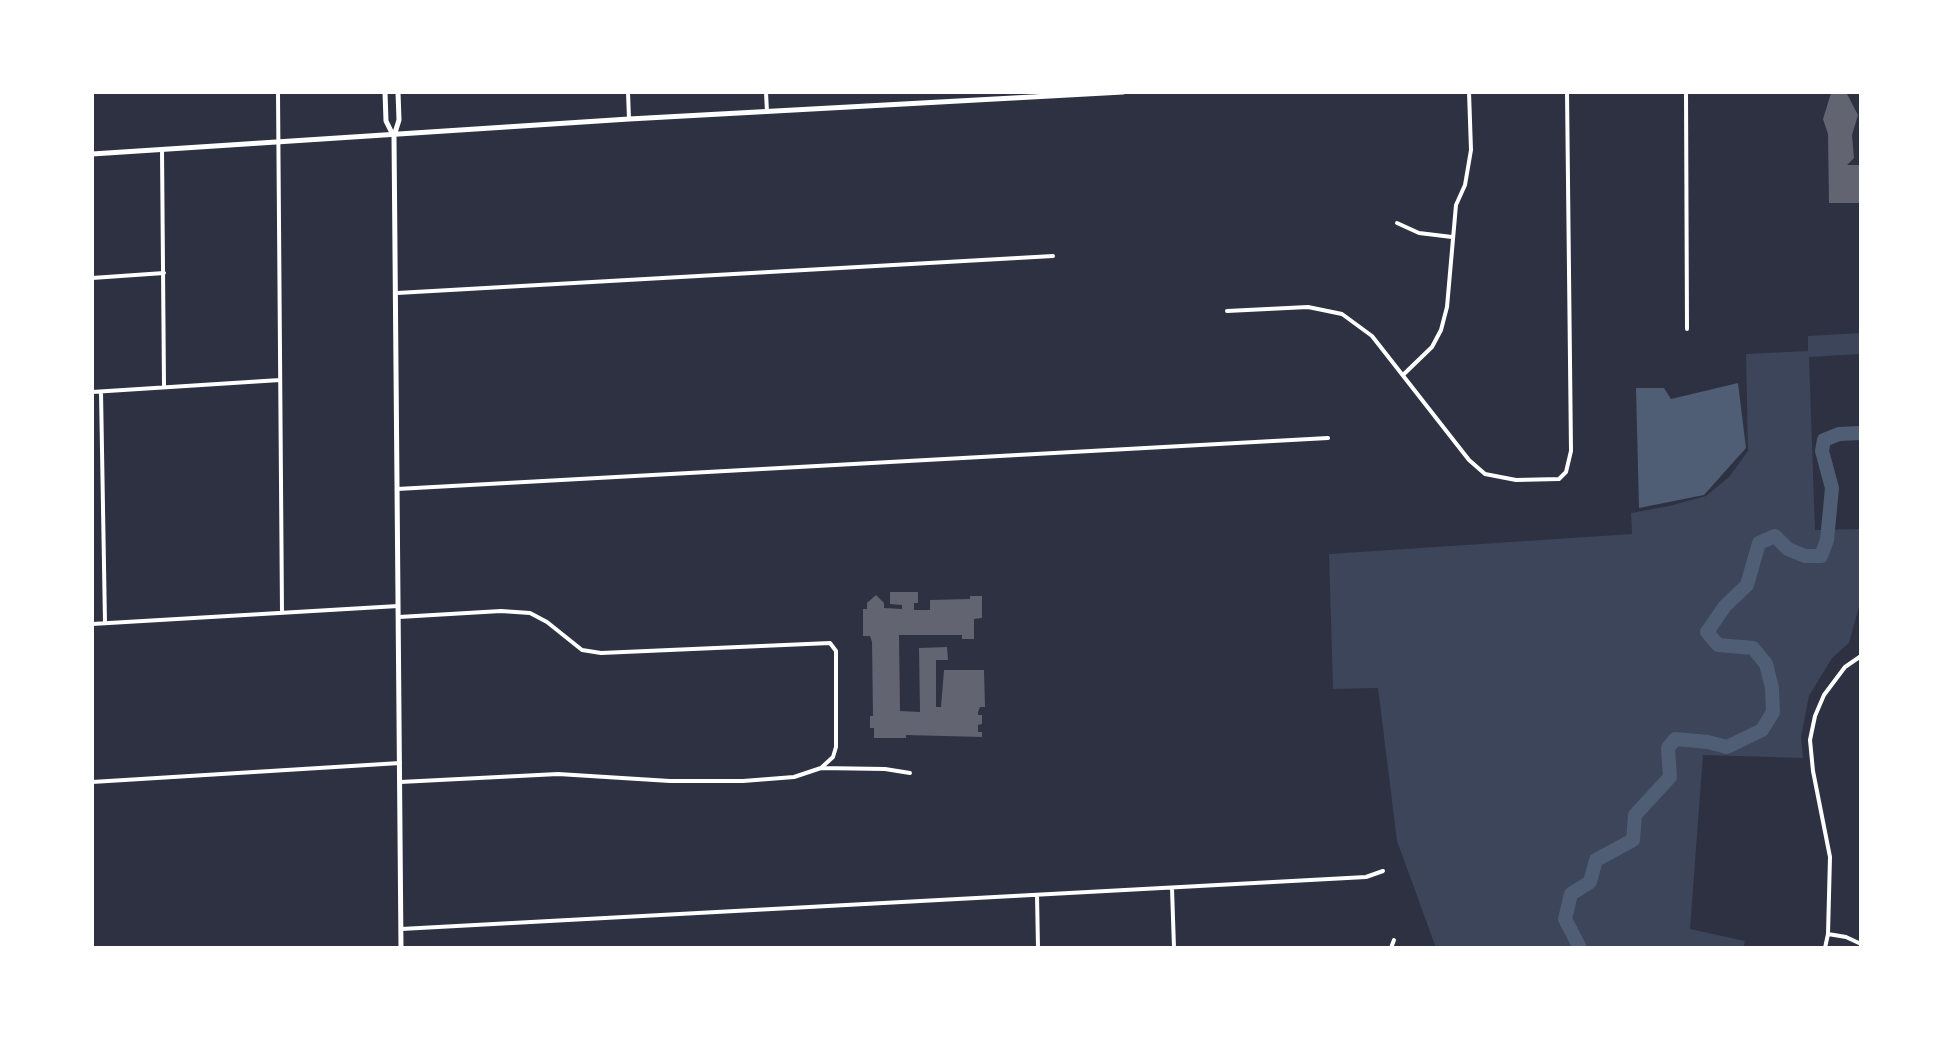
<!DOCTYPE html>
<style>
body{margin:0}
#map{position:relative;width:1953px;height:1040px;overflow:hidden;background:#2d3142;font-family:"Alegreya Sans",sans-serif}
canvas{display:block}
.frame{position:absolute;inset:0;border:94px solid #fff;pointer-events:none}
</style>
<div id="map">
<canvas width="1953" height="1040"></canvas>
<div class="frame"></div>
</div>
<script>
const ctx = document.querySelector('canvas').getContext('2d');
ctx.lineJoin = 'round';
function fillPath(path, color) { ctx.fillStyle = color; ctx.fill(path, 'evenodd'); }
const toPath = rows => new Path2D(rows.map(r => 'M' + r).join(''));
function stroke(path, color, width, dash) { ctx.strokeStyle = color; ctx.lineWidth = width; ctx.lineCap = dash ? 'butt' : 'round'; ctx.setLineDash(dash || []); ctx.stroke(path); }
const green = toPath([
 [1861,333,1861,354,1809,357,1815,530,1861,529,1861,599,1849,643,1832,658,1809,696,1801,737,1803,758,1703,755,1690,929,1745,941,1743,948,1436,948,1397,841,1378,688,1333,689,1329,554,1632,534,1631,513,1669,506,1706,496,1729,477,1748,451,1746,354,1808,351,1808,336]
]);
const water = toPath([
 [1738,383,1746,448,1704,495,1639,508,1636,388,1664,388,1671,399]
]);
const river = toPath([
 [1580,948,1565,919,1571,894,1590,882,1596,860,1633,840,1635,815,1670,777,1668,748,1675,739,1708,742,1727,747,1762,730,1773,712,1772,688,1766,664,1753,648,1718,645,1707,632,1725,606,1747,585,1759,543,1775,536,1788,549,1805,556,1821,556,1827,540,1832,488,1822,451,1824,440,1839,434,1861,433]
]);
const building = toPath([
 [1846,92,1858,115,1852,135,1854,158,1847,165,1861,165,1861,203,1829,203,1828,134,1823,119,1831,93],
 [890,592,918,592,918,603,914,603,914,610,930,610,930,600,970,599,970,596,982,596,982,618,974,619,974,639,962,639,962,635,899,635,900,711,920,712,919,648,947,647,948,660,936,660,936,707,941,707,944,670,984,670,985,707,980,707,978,712,978,715,982,715,982,724,978,725,978,732,982,732,982,737,906,735,906,738,874,738,874,728,870,728,870,716,873,716,872,642,870,636,863,636,863,609,867,609,867,603,876,595,884,603,884,608,902,609,902,605,890,604]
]);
const minor = toPath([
 [278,92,282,613],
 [628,92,629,119],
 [766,92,767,112],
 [1686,92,1687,329],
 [162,150,164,386],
 [1397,223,1419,233,1452,237],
 [92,278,164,273],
 [397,293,1053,256],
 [1227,311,1308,307,1342,314,1372,336,1469,460,1485,474,1516,480,1559,479,1566,472,1571,451,1567,92],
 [1404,374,1432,347,1441,330,1447,307,1456,205,1465,185,1471,150,1469,92],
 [92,392,280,380],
 [101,392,105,623],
 [397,489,1328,438],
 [399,617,501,611,530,613,547,622,582,650,601,653,830,643,836,651,836,747,833,757,821,768],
 [92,624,398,606],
 [92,782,400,763],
 [400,782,558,774,670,781,743,781,794,777,821,768,885,769,910,773],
 [1172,888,1174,948],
 [1037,895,1038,948],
 [401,929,1366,877,1383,871],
 [1828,934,1846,937,1861,944],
 [1391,948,1394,940],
 [1825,948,1828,934,1830,857,1813,771,1810,740,1815,716,1824,695,1845,667,1861,656]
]);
const tertiary = toPath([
 [385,92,386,121,393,135],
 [398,92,399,120,394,136,401,948],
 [92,154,629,119,1123,92]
]);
fillPath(green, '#3c4559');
fillPath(water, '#4f5d75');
stroke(river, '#4f5d75', 14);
fillPath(building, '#626471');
stroke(minor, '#fff', 4);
stroke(tertiary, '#fff', 5);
</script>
